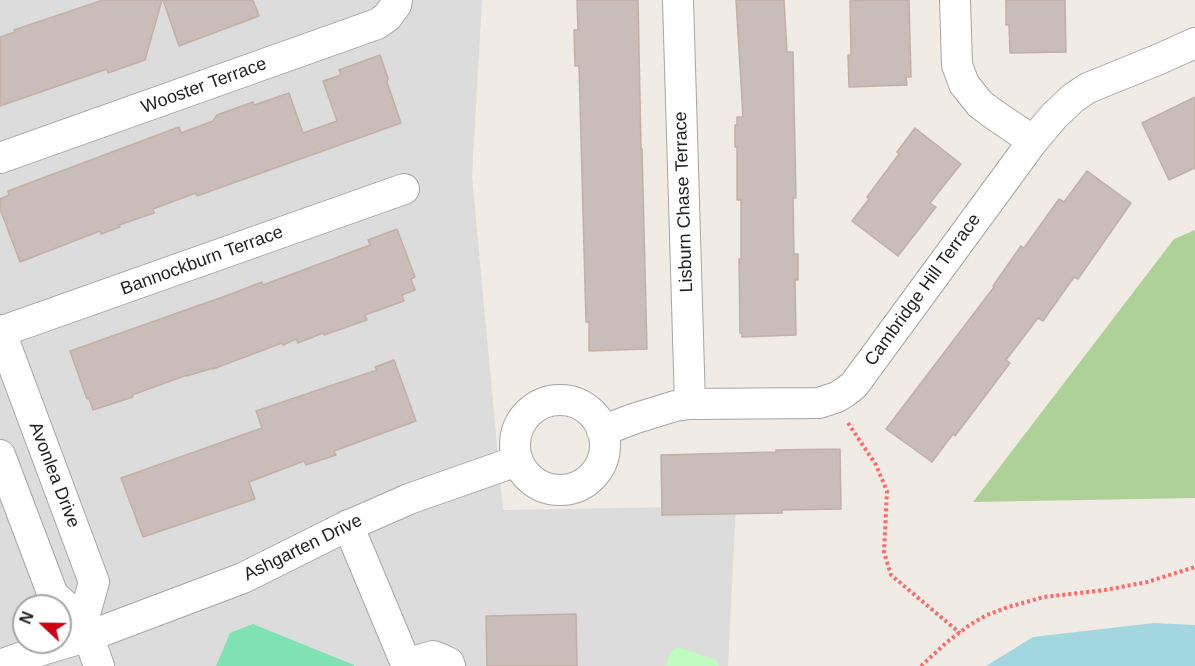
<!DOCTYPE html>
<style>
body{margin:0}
#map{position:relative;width:1195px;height:666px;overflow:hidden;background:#f0ebe5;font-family:Arial,sans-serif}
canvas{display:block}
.north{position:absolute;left:12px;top:594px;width:60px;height:60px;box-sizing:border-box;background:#fff;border:2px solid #a5a5a5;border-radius:50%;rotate:292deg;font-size:16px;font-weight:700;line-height:24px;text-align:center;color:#1f1f1f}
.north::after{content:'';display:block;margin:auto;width:21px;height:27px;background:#ce0012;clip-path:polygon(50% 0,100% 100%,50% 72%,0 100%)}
</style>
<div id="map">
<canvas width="1195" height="666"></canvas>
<div class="north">N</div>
</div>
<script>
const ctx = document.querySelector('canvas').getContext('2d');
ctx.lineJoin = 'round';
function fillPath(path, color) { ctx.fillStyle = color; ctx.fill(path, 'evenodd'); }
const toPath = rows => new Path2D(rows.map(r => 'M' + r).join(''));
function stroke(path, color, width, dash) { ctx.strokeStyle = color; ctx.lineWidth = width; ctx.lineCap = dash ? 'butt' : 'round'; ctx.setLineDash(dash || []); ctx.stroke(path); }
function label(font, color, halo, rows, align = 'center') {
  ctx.font = font + ' Arial,sans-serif'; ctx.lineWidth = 6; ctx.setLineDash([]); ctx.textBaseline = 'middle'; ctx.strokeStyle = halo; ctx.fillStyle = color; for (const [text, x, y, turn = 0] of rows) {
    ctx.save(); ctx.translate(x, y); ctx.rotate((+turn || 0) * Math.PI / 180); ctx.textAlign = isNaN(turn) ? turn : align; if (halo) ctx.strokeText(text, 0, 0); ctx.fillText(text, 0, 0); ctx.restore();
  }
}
const residential = toPath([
 [0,0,482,0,472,176,503,510,736,506,728,666,0,666],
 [24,606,60,606,60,642,24,642]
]);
const forest = toPath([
 [1195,230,1195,498,973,502,1174,239]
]);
const park = toPath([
 [678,647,716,660,719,666,666,666,670,652]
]);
const pitch = toPath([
 [253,624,354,665,354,666,216,666,230,633]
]);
const water = toPath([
 [1154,623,1195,625,1195,666,986,666,1033,637]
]);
const building = toPath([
 [103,0,162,0,145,60,108,73,107,69,0,106,0,37,15,32,14,30,103,0],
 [163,0,253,0,259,16,179,46,163,0],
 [577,0,638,0,641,149,642,149,647,349,589,351,589,322,586,322,579,66,575,66,574,30,578,30,577,0],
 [736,0,784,0,787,52,793,52,796,198,793,198,794,254,798,254,798,280,795,280,796,335,742,337,742,333,740,333,739,259,741,259,741,200,737,200,737,147,735,147,735,125,737,125,737,117,743,117,736,0],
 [868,0,909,0,911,77,906,77,907,85,849,87,848,55,851,55,850,1,868,0],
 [1006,0,1065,0,1066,52,1010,53,1009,25,1006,25,1006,0],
 [380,55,388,78,387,82,401,123,197,196,196,193,153,209,154,213,119,225,120,227,101,234,100,231,20,262,0,209,0,199,9,195,8,191,179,127,181,133,213,121,217,115,253,102,254,105,289,93,303,133,337,121,323,81,341,75,339,70,380,55],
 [1195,97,1195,168,1169,180,1142,123,1195,97],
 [915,128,961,164,930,203,936,207,898,256,852,221,869,199,867,197,899,154,897,152,915,128],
 [1087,171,1131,203,1078,279,1074,277,1043,321,1038,318,1006,360,1010,363,955,436,953,434,932,462,886,429,994,287,993,286,1021,246,1024,248,1059,199,1064,202,1087,171],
 [397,229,415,277,411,279,415,290,402,295,404,301,365,315,367,320,324,335,323,333,298,343,296,339,283,345,282,343,213,369,213,368,187,376,187,375,132,395,133,397,93,410,89,398,87,399,70,351,231,294,262,282,263,285,370,245,368,240,397,229],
 [394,360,416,421,334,451,336,455,306,465,304,461,249,482,255,499,143,537,121,478,262,428,256,411,377,370,375,367,394,360],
 [840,449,841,509,782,510,782,513,662,515,661,455,776,452,776,450,840,449],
 [576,614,577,666,487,666,486,616,576,614]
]);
const path = toPath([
 [848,423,876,465,887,491,884,552,891,575,960,633],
 [921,666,947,642,971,624,987,615,1008,607,1044,597,1105,590,1147,582,1195,567]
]);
const minor = toPath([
 [678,0,690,404],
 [955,0,957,65,964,84,980,104,992,113,1033,141],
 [0,158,377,24,387,17,396,5,397,0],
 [0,330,94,582,83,621],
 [0,332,404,189],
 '515 445a45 45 0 1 1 90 0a45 45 0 1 1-90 0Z',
 [602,431,633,419,675,406,690,404,819,403,837,397,845,392,854,385,1033,141,1054,116,1073,98,1088,88,1157,60,1195,43],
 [0,455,53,595,83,621,99,666],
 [348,525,407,666],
 [406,664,433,656,441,659,449,663,450,666],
 [0,665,45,649,89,636,243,578,343,528,409,499,517,461]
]);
const streetNames = [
 ["Wooster Terrace",204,86,-20],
 ["Lisburn Chase Terrace",684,202,-92],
 ["Bannockburn Terrace",202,261,-20],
 ["Cambridge Hill Terrace",923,290,-54],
 ["Avonlea Drive",54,475,69],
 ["Ashgarten Drive",303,548,-26]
];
fillPath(residential, '#dddcdc');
fillPath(forest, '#aed198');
fillPath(park, '#c0fbc0');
fillPath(pitch, '#7fe2b3');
fillPath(water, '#a3d7df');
fillPath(building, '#c8bdb8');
stroke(building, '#c2b0a6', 1.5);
stroke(minor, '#a6a6a6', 32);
stroke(path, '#ff6967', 4, [3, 3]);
stroke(minor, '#fff', 30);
label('18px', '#1f1f1f', '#fff', streetNames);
</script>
